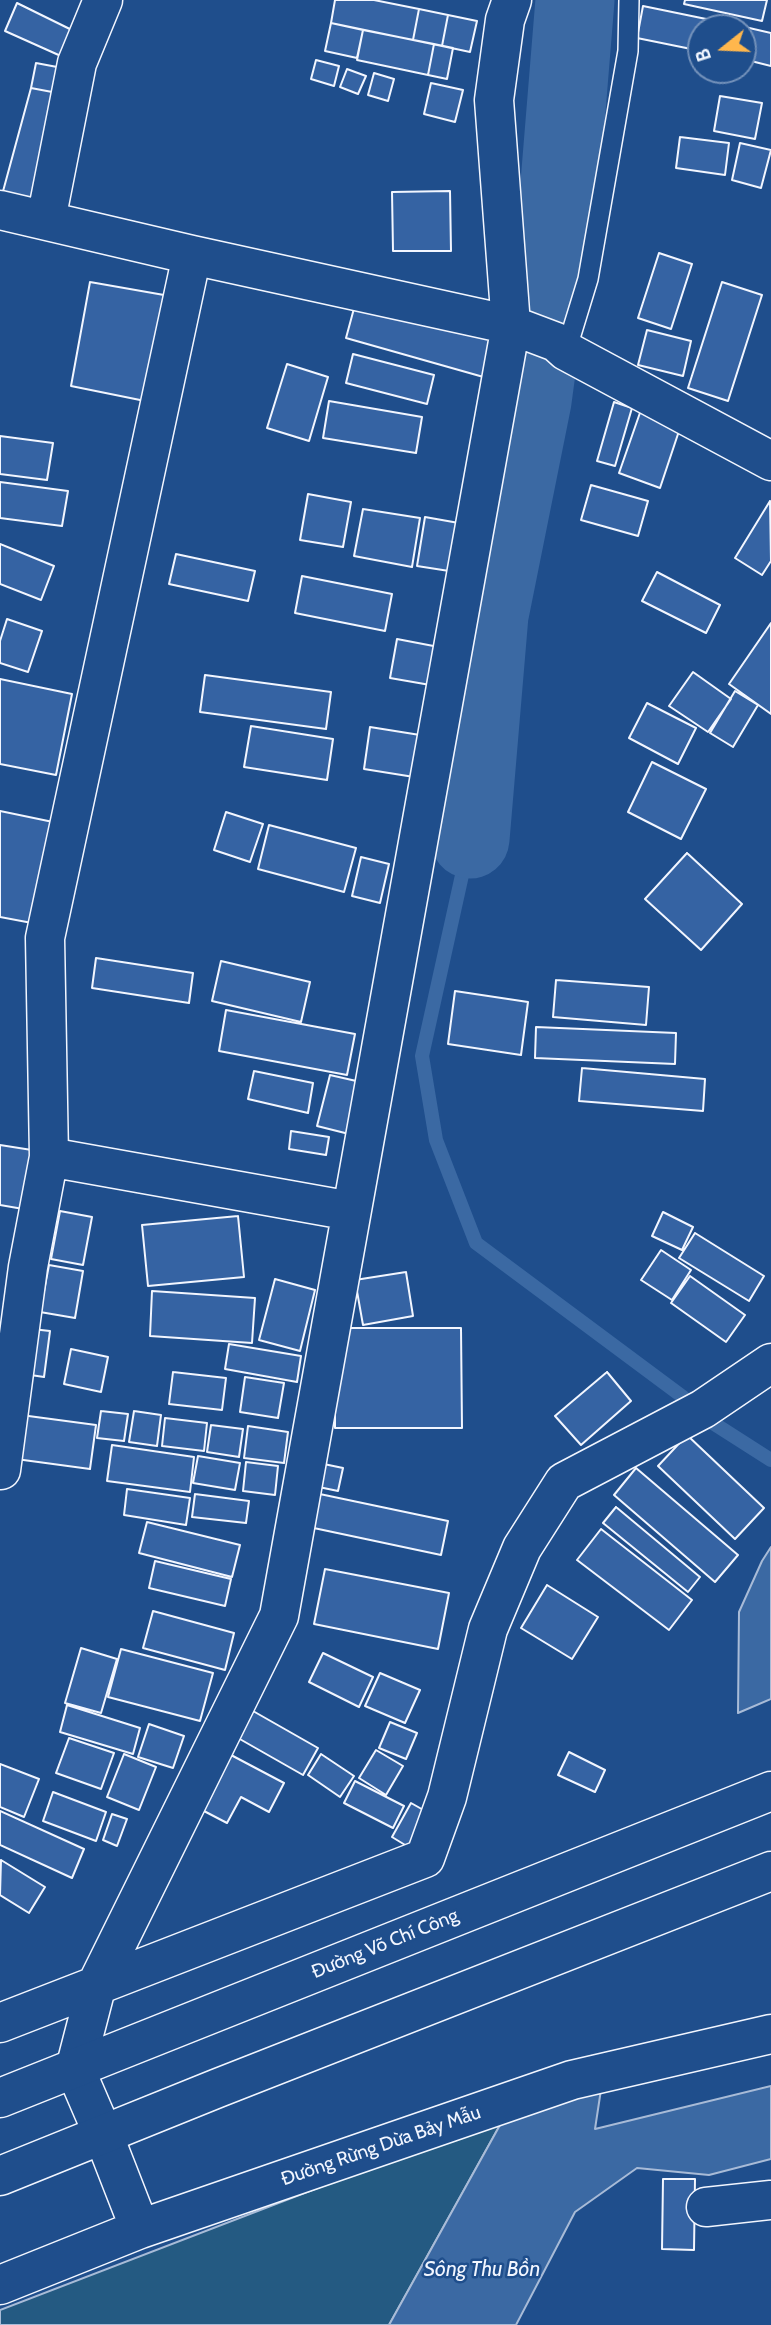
<!DOCTYPE html>
<meta charset="utf-8">
<style>
body{margin:0}
#map{position:relative;width:771px;height:2325px;overflow:hidden;background:#1f4e8c;font-family:Cabin,sans-serif}
canvas{display:block}
.north{position:absolute;left:687px;top:14px;width:70px;height:70px;box-sizing:border-box;background:#1f4e8c;border:2px solid #7391ba;border-radius:50%;rotate:252deg;font-size:19px;font-weight:700;line-height:28px;text-align:center;color:#f2f6ff}
.north::after{content:'';display:block;margin:auto;width:24px;height:32px;background:#ffb74d;clip-path:polygon(50% 0,100% 100%,50% 72%,0 100%)}
</style>
<div id="map">
<canvas width="771" height="2325"></canvas>
<div class="north">B</div>
</div>
<script>
const ctx = document.querySelector('canvas').getContext('2d');
ctx.lineJoin = 'round';
function fillPath(path, color) { ctx.fillStyle = color; ctx.fill(path, 'evenodd'); }
const toPath = rows => new Path2D(rows.map(r => 'M' + r).join(''));
function stroke(path, color, width, dash) { ctx.strokeStyle = color; ctx.lineWidth = width; ctx.lineCap = dash ? 'butt' : 'round'; ctx.setLineDash(dash || []); ctx.stroke(path); }
function label(font, color, halo, rows, align = 'center') {
  ctx.font = font + ' Cabin,sans-serif'; ctx.lineWidth = 5; ctx.setLineDash([]); ctx.textBaseline = 'middle'; ctx.strokeStyle = halo; ctx.fillStyle = color; for (const [text, x, y, turn = 0] of rows) {
    ctx.save(); ctx.translate(x, y); ctx.rotate((+turn || 0) * Math.PI / 180); ctx.textAlign = isNaN(turn) ? turn : align; if (halo) ctx.strokeText(text, 0, 0); ctx.fillText(text, 0, 0); ctx.restore();
  }
}
const green = toPath([
 [505,2116,389,2325,0,2325,0,2310,505,2116]
]);
const water = toPath([
 [771,1547,771,1699,738,1713,739,1612,762,1561,771,1547],
 [602,2083,595,2129,771,2086,771,2159,709,2175,637,2168,575,2212,516,2325,389,2325,505,2116,602,2083]
]);
const stream = toPath([
 [470,839,422,1056,436,1140,476,1243,683,1397],
 [713,1423,771,1460]
]);
const river = toPath([
 [470,839,489,615,532,401,558,208,575,0]
]);
const building = toPath([
 [335,0,374,0,419,9,413,40,331,23,335,0],
 [685,0,767,0,762,21,684,4,685,0],
 [17,3,82,35,72,61,5,31,17,3],
 [643,6,745,27,743,38,743,28,701,28,701,51,637,38,643,6],
 [419,9,448,15,442,46,413,40,419,9],
 [448,15,477,21,470,52,442,46,448,15],
 [331,23,363,30,357,58,325,51,331,23],
 [745,27,771,33,771,66,743,59,745,27],
 [363,30,434,44,428,75,357,60,363,30],
 [434,44,453,48,447,79,428,75,434,44],
 [316,60,339,66,334,86,311,79,316,60],
 [36,63,73,70,68,95,31,88,36,63],
 [347,69,366,76,358,94,340,87,347,69],
 [374,73,394,79,388,101,368,95,374,73],
 [431,83,463,90,455,122,424,114,431,83],
 [31,88,68,95,38,203,2,195,31,88],
 [720,96,762,103,755,139,714,131,720,96],
 [680,137,729,143,725,175,676,168,680,137],
 [740,143,771,150,761,188,732,180,740,143],
 [450,191,451,251,393,251,392,192,450,191],
 [659,253,692,264,671,329,638,318,659,253],
 [90,282,164,295,145,401,71,386,90,282],
 [722,282,762,295,728,401,688,388,722,282],
 [356,301,505,343,494,380,346,338,356,301],
 [647,330,691,341,683,376,638,365,647,330],
 [353,354,434,375,427,404,346,383,353,354],
 [287,364,328,377,309,441,267,428,287,364],
 [329,401,422,417,416,453,323,438,329,401],
 [614,402,632,408,615,466,597,461,614,402],
 [642,407,682,422,660,488,619,473,642,407],
 [0,436,53,443,47,480,0,474,0,436],
 [0,482,68,491,62,526,0,518,0,482],
 [591,485,648,501,638,536,581,520,591,485],
 [308,494,351,502,343,547,300,540,308,494],
 [770,501,771,561,762,575,735,558,770,501],
 [363,509,420,518,412,567,354,556,363,509],
 [425,517,470,525,462,573,417,566,425,517],
 [0,544,54,566,41,600,0,584,0,544],
 [176,554,255,571,248,601,169,584,176,554],
 [657,572,720,605,706,633,642,601,657,572],
 [302,576,392,594,385,631,295,613,302,576],
 [7,619,42,631,28,672,0,663,0,641,7,619],
 [771,623,771,714,729,684,771,623],
 [397,639,444,648,436,686,390,678,397,639],
 [693,672,731,699,708,732,669,706,693,672],
 [205,675,331,692,326,729,200,712,205,675],
 [0,679,72,694,56,775,0,764,0,679],
 [735,691,758,705,733,747,710,733,735,691],
 [647,703,696,728,678,764,629,738,647,703],
 [251,726,333,739,327,780,244,767,251,726],
 [370,727,420,735,414,777,364,769,370,727],
 [652,762,706,789,681,839,628,812,652,762],
 [0,811,53,822,32,923,0,917,0,811],
 [226,812,263,824,250,862,214,850,226,812],
 [269,825,356,848,344,892,258,869,269,825],
 [687,853,742,904,701,950,645,899,687,853],
 [361,857,389,864,380,903,352,896,361,857],
 [96,958,193,973,189,1003,92,988,96,958],
 [221,961,310,982,301,1022,212,1001,221,961],
 [556,980,649,987,646,1025,553,1017,556,980],
 [455,991,528,1002,521,1055,448,1044,455,991],
 [226,1010,355,1034,347,1075,219,1051,226,1010],
 [536,1027,676,1033,675,1064,535,1058,536,1027],
 [582,1068,705,1079,703,1111,579,1101,582,1068],
 [254,1071,313,1083,308,1113,248,1099,254,1071],
 [330,1075,365,1083,353,1135,317,1126,330,1075],
 [291,1131,329,1137,326,1155,289,1149,291,1131],
 [0,1145,38,1151,29,1210,0,1205,0,1145],
 [60,1211,92,1217,83,1265,51,1259,60,1211],
 [663,1212,693,1227,682,1250,652,1236,663,1212],
 [238,1216,244,1277,148,1286,142,1225,238,1216],
 [695,1233,764,1276,749,1301,679,1258,695,1233],
 [661,1250,691,1270,672,1300,641,1280,661,1250],
 [49,1265,83,1271,75,1318,40,1312,49,1265],
 [406,1272,413,1316,363,1325,355,1280,406,1272],
 [690,1276,745,1315,726,1342,671,1303,690,1276],
 [275,1279,315,1290,300,1351,259,1340,275,1279],
 [152,1291,255,1298,252,1343,150,1336,152,1291],
 [23,1328,50,1331,44,1377,17,1373,23,1328],
 [335,1328,461,1328,462,1428,335,1428,335,1328],
 [229,1344,301,1356,297,1382,225,1369,229,1344],
 [71,1349,108,1357,101,1392,64,1384,71,1349],
 [173,1372,226,1378,222,1410,169,1404,173,1372],
 [607,1372,631,1401,581,1445,555,1416,607,1372],
 [245,1377,284,1383,278,1418,240,1412,245,1377],
 [101,1411,128,1414,124,1441,97,1438,101,1411],
 [134,1411,161,1415,157,1446,129,1442,134,1411],
 [21,1415,96,1425,90,1469,16,1459,21,1415],
 [165,1418,207,1423,204,1451,162,1446,165,1418],
 [211,1425,243,1429,239,1457,207,1452,211,1425],
 [248,1426,288,1432,284,1463,244,1458,248,1426],
 [687,1435,764,1508,735,1539,658,1466,687,1435],
 [112,1445,194,1457,190,1492,107,1481,112,1445],
 [198,1456,240,1463,235,1490,193,1483,198,1456],
 [246,1462,278,1466,275,1495,243,1491,246,1462],
 [319,1463,343,1468,338,1491,314,1486,319,1463],
 [636,1468,738,1555,715,1582,614,1495,636,1468],
 [127,1489,190,1498,186,1525,124,1515,127,1489],
 [315,1493,448,1521,441,1555,309,1527,315,1493],
 [195,1494,249,1501,246,1523,192,1517,195,1494],
 [616,1507,700,1577,688,1592,603,1523,616,1507],
 [147,1522,240,1545,232,1577,139,1553,147,1522],
 [601,1529,692,1600,669,1630,577,1560,601,1529],
 [155,1561,231,1579,225,1606,149,1588,155,1561],
 [325,1569,449,1593,438,1649,314,1624,325,1569],
 [547,1585,598,1617,572,1659,521,1628,547,1585],
 [153,1611,234,1633,225,1670,143,1648,153,1611],
 [81,1648,117,1659,101,1713,65,1703,81,1648],
 [121,1649,213,1673,200,1721,108,1697,121,1649],
 [323,1653,373,1677,359,1707,309,1682,323,1653],
 [380,1673,420,1690,405,1723,365,1706,380,1673],
 [67,1705,140,1728,133,1754,60,1732,67,1705],
 [253,1711,318,1748,303,1775,238,1738,253,1711],
 [390,1722,417,1733,406,1759,379,1748,390,1722],
 [149,1724,184,1736,173,1768,138,1757,149,1724],
 [69,1738,114,1753,101,1789,56,1773,69,1738],
 [376,1750,403,1766,386,1795,359,1778,376,1750],
 [569,1752,605,1770,595,1792,558,1775,569,1752],
 [124,1754,156,1767,139,1810,107,1797,124,1754],
 [321,1754,354,1776,340,1797,308,1775,321,1754],
 [231,1755,284,1783,269,1812,241,1797,227,1823,202,1810,231,1755],
 [0,1764,39,1779,24,1817,0,1807,0,1764],
 [355,1781,404,1806,393,1828,344,1803,355,1781],
 [53,1792,106,1812,96,1841,43,1821,53,1792],
 [411,1803,434,1816,415,1851,392,1837,411,1803],
 [0,1811,84,1849,72,1878,0,1845,0,1811],
 [112,1814,127,1819,117,1846,103,1840,112,1814],
 [1,1860,45,1887,29,1913,0,1895,1,1860],
 [663,2179,695,2179,694,2250,662,2249,663,2179]
]);
const lane = toPath([
 [566,351,588,279,628,51,629,0]
]);
const street = toPath([
 [0,210,192,255,511,325,556,342,566,351,771,461],
 [46,220,77,63,103,0],
 [49,1157,351,1211],
 [1,1470,28,1267,49,1157,45,938,192,255],
 [0,2023,425,1858,447,1797,488,1629,522,1548,564,1482,703,1409,771,1363],
 [75,2069,97,1984,279,1616,511,325,494,100,505,20,512,0],
 [706,2207,771,2200]
]);
const secondary = toPath([
 [75,2069,103,2134,140,2229],
 [0,2285,140,2229,572,2080,771,2034]
]);
const primary = toPath([
 [0,2098,771,1791],
 [0,2176,218,2088,771,1871]
]);
const streetNames = [
 ["Đường Võ Chí Công",385,1944,-22],
 ["Đường Rừng Dừa Bảy Mẫu",381,2146,-19]
];
const waterNames = [
 ["Sông Thu Bồn",482,2270]
];
fillPath(green, '#245a82');
stroke(green, '#a8bbd7', 2);
fillPath(water, '#3b69a3');
stroke(water, '#a8bbd7', 2);
stroke(stream, '#3b69a3', 14);
stroke(river, '#3b69a3', 79);
fillPath(building, '#3563a3');
stroke(building, '#f2f6ff', 2);
stroke(lane, '#f2f6ff', 22);
stroke(street, '#f2f6ff', 41);
stroke(secondary, '#f2f6ff', 41);
stroke(primary, '#f2f6ff', 41);
stroke(lane, '#1f4e8c', 19);
stroke(street, '#1f4e8c', 38);
stroke(secondary, '#1f4e8c', 38);
stroke(primary, '#1f4e8c', 38);
label('19px', '#f2f6ff', '#1f4e8c', streetNames);
label('italic 21px', '#f2f6ff', '#1f4e8c', waterNames);
</script>
